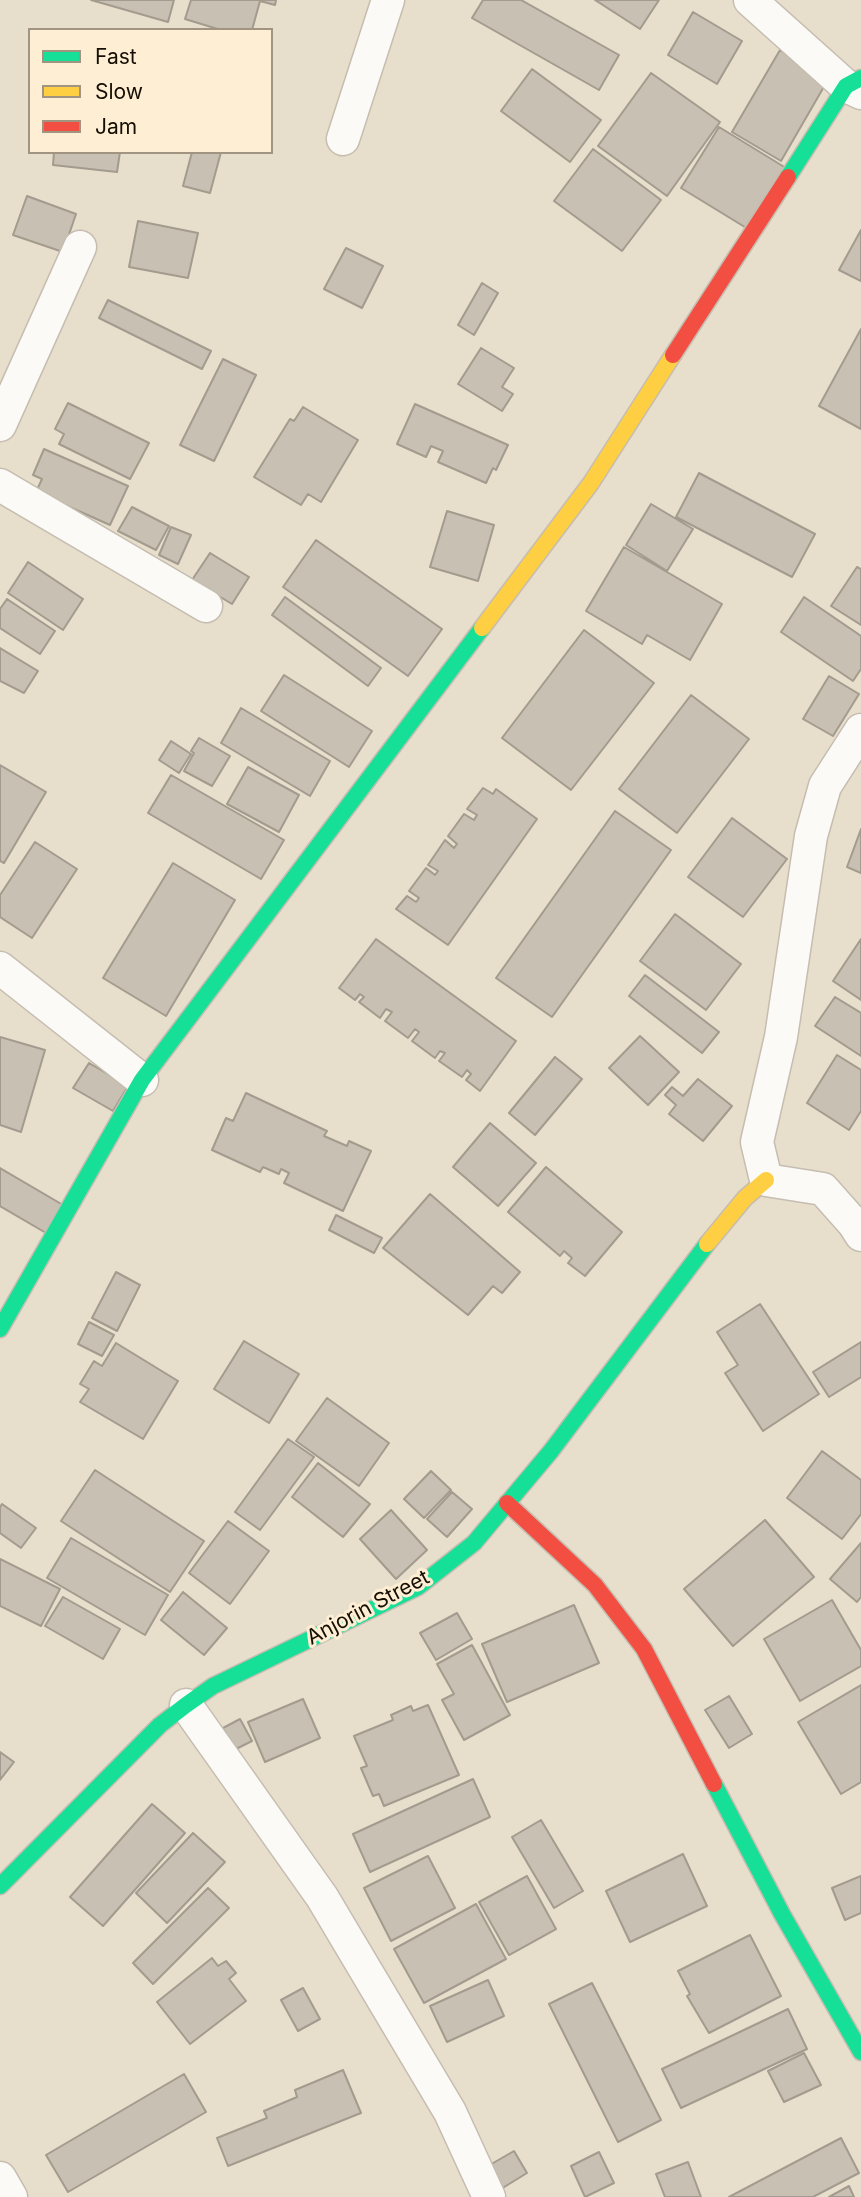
<!DOCTYPE html>
<style>
body{margin:0}
#map{position:relative;width:861px;height:2197px;overflow:hidden;background:#e8decc;font-family:Inter,sans-serif}
canvas{display:block}
.legend{position:absolute;left:28px;top:28px;width:245px;height:126px;box-sizing:border-box;background:#feefd4;border:2px solid #a19581;margin:0;padding:9px 12px;list-style:none;font-size:21px;color:#150e04}
.legend li{display:flex;align-items:center;gap:14px;height:35px}
.legend b{width:35px;border:2px solid #a19581}
</style>
<div id="map">
<canvas width="861" height="2197"></canvas>
<ul class="legend">
<li><b style="height:9px;background:#16e098"></b>Fast</li>
<li><b style="height:9px;background:#ffcf43"></b>Slow</li>
<li><b style="height:9px;background:#f24e42"></b>Jam</li>
</ul>
</div>
<script>
const ctx = document.querySelector('canvas').getContext('2d');
ctx.lineJoin = 'round';
function fillPath(path, color) { ctx.fillStyle = color; ctx.fill(path, 'evenodd'); }
const toPath = rows => new Path2D(rows.map(r => 'M' + r).join(''));
function stroke(path, color, width, dash) { ctx.strokeStyle = color; ctx.lineWidth = width; ctx.lineCap = dash ? 'butt' : 'round'; ctx.setLineDash(dash || []); ctx.stroke(path); }
function label(font, color, halo, rows, align = 'center') {
  ctx.font = font + ' Inter,sans-serif'; ctx.lineWidth = 6; ctx.setLineDash([]); ctx.textBaseline = 'middle'; ctx.strokeStyle = halo; ctx.fillStyle = color; for (const [text, x, y, turn = 0] of rows) {
    ctx.save(); ctx.translate(x, y); ctx.rotate((+turn || 0) * Math.PI / 180); ctx.textAlign = isNaN(turn) ? turn : align; if (halo) ctx.strokeText(text, 0, 0); ctx.fillText(text, 0, 0); ctx.restore();
  }
}
const building = toPath([
 [91,0,174,0,168,22,91,0],
 [191,0,276,0,275,5,260,1,252,30,221,30,185,19,191,0],
 [483,0,521,0,619,55,599,90,472,18,483,0],
 [595,0,659,0,640,29,595,0],
 [693,12,742,41,717,84,668,55,693,12],
 [780,50,829,78,781,161,732,132,780,50],
 [532,69,601,120,570,162,501,111,532,69],
 [651,73,720,122,667,196,598,146,651,73],
 [719,127,786,168,748,229,681,188,719,127],
 [593,149,661,200,622,251,554,201,593,149],
 [54,152,120,152,117,172,53,165,54,152],
 [192,152,221,152,210,193,183,186,192,152],
 [27,196,76,214,63,252,13,235,27,196],
 [138,221,198,233,188,278,129,267,138,221],
 [861,230,861,281,839,270,861,230],
 [346,248,383,266,362,308,324,289,346,248],
 [482,283,498,293,474,335,458,325,482,283],
 [108,300,211,351,202,369,99,318,108,300],
 [861,329,861,429,819,406,861,329],
 [481,348,514,368,502,387,513,394,502,411,458,384,481,348],
 [223,359,256,375,214,461,180,445,223,359],
 [68,403,149,443,130,479,59,444,64,434,55,429,68,403],
 [415,404,508,445,496,470,493,468,486,483,438,462,443,451,431,446,426,457,397,444,415,404],
 [303,407,358,440,321,502,308,494,301,505,254,477,290,419,294,421,303,407],
 [44,449,128,486,110,525,36,492,42,479,33,475,44,449],
 [699,473,815,534,792,577,676,517,699,473],
 [651,504,693,529,667,571,626,545,651,504],
 [132,507,169,526,156,550,118,531,132,507],
 [447,511,494,525,478,581,430,567,447,511],
 [171,527,191,535,178,564,159,555,171,527],
 [316,540,442,629,408,676,283,587,316,540],
 [624,547,722,604,690,660,647,635,642,644,586,611,624,547],
 [210,553,249,577,232,604,192,580,210,553],
 [28,562,83,599,63,630,8,593,28,562],
 [857,567,861,569,861,625,831,606,857,567],
 [285,597,381,668,368,686,272,615,285,597],
 [804,597,861,636,861,669,853,681,781,632,804,597],
 [7,599,55,631,40,654,0,628,0,609,7,599],
 [584,630,654,683,571,790,502,738,584,630],
 [0,648,38,671,24,693,0,681,0,648],
 [284,675,372,731,349,767,261,711,284,675],
 [829,676,859,694,833,736,803,719,829,676],
 [691,695,749,739,677,833,619,789,691,695],
 [241,708,330,761,310,796,221,743,241,708],
 [199,738,230,756,212,786,184,771,194,753,191,751,199,738],
 [171,741,191,754,179,773,159,760,171,741],
 [0,765,46,792,4,863,0,861,0,765],
 [248,767,299,795,279,832,227,804,248,767],
 [171,775,284,840,261,879,148,813,171,775],
 [483,788,493,794,496,789,537,819,448,945,396,909,407,896,416,902,419,898,409,891,426,868,435,875,438,871,428,865,445,840,454,848,457,844,448,836,464,814,474,820,477,815,467,809,483,788],
 [615,811,671,850,552,1017,496,978,615,811],
 [732,818,787,859,743,917,688,877,732,818],
 [861,829,861,873,847,867,861,829],
 [35,842,77,869,32,938,0,917,0,895,35,842],
 [173,863,235,900,166,1016,103,978,173,863],
 [675,914,741,964,706,1010,640,961,675,914],
 [376,939,516,1041,480,1091,466,1080,471,1074,467,1070,462,1077,439,1061,445,1053,440,1051,435,1058,412,1041,419,1032,415,1029,408,1038,385,1021,392,1012,386,1009,380,1018,359,1002,364,997,360,994,355,1000,339,988,376,939],
 [861,939,861,1000,833,981,861,939],
 [645,975,719,1032,702,1053,629,996,645,975],
 [835,997,861,1013,861,1056,815,1026,835,997],
 [640,1036,679,1072,648,1105,609,1068,640,1036],
 [0,1037,45,1050,21,1132,0,1125,0,1037],
 [837,1055,861,1070,861,1111,849,1130,807,1103,837,1055],
 [555,1057,582,1079,535,1135,509,1113,555,1057],
 [89,1063,128,1086,113,1111,73,1088,89,1063],
 [698,1079,732,1106,703,1141,669,1114,676,1105,665,1095,672,1087,683,1096,698,1079],
 [246,1093,327,1131,324,1136,347,1146,349,1141,371,1151,343,1211,284,1183,289,1173,281,1169,279,1174,263,1167,260,1172,212,1150,226,1118,233,1121,246,1093],
 [490,1123,536,1163,498,1206,453,1167,490,1123],
 [546,1167,622,1232,585,1276,568,1263,572,1258,564,1251,560,1256,508,1212,546,1167],
 [0,1168,63,1205,46,1233,0,1206,0,1168],
 [430,1194,520,1272,502,1293,493,1286,468,1315,383,1248,430,1194],
 [336,1215,382,1238,374,1253,329,1230,336,1215],
 [116,1272,140,1285,117,1331,92,1318,116,1272],
 [760,1304,819,1394,763,1431,725,1373,738,1365,717,1332,760,1304],
 [89,1322,114,1335,102,1356,78,1344,89,1322],
 [244,1341,299,1374,269,1423,214,1389,244,1341],
 [861,1342,861,1377,829,1397,813,1372,861,1342],
 [116,1343,178,1381,143,1439,80,1402,89,1389,80,1384,94,1361,102,1366,116,1343],
 [327,1398,389,1443,359,1486,296,1441,327,1398],
 [288,1439,314,1457,260,1530,235,1512,288,1439],
 [822,1451,861,1480,861,1514,842,1539,787,1498,822,1451],
 [318,1463,370,1504,343,1537,292,1497,318,1463],
 [95,1470,204,1541,170,1592,61,1521,95,1470],
 [431,1471,451,1490,424,1518,404,1499,431,1471],
 [452,1492,472,1509,447,1537,427,1519,452,1492],
 [2,1504,36,1528,21,1548,0,1533,0,1507,2,1504],
 [391,1510,427,1550,396,1579,360,1539,391,1510],
 [765,1520,814,1577,733,1646,684,1589,765,1520],
 [228,1521,269,1551,230,1604,189,1573,228,1521],
 [71,1538,168,1595,145,1635,47,1578,71,1538],
 [861,1543,861,1597,857,1602,830,1579,861,1543],
 [0,1559,60,1589,41,1626,0,1606,0,1559],
 [183,1592,227,1628,204,1655,161,1620,183,1592],
 [63,1597,120,1629,103,1659,45,1626,63,1597],
 [832,1600,861,1650,861,1666,800,1701,764,1639,832,1600],
 [574,1605,599,1663,507,1702,482,1644,574,1605],
 [457,1613,472,1639,436,1660,420,1633,457,1613],
 [472,1645,510,1715,464,1740,442,1700,454,1694,437,1664,472,1645],
 [861,1685,861,1782,841,1794,798,1722,861,1685],
 [729,1696,752,1734,729,1748,705,1710,729,1696],
 [303,1699,320,1738,265,1762,248,1722,303,1699],
 [428,1705,459,1775,384,1806,379,1794,373,1796,361,1768,367,1766,354,1736,393,1720,391,1715,411,1706,413,1711,428,1705],
 [240,1719,252,1741,234,1750,223,1728,240,1719],
 [0,1752,14,1762,0,1780,0,1752],
 [473,1779,490,1817,370,1872,353,1834,473,1779],
 [152,1804,185,1833,103,1926,70,1897,152,1804],
 [541,1820,583,1891,554,1908,512,1837,541,1820],
 [193,1833,225,1862,167,1923,136,1893,193,1833],
 [683,1854,707,1906,630,1942,606,1891,683,1854],
 [428,1856,455,1908,391,1941,364,1888,428,1856],
 [527,1876,556,1929,509,1955,479,1902,527,1876],
 [861,1876,861,1913,845,1920,832,1888,861,1876],
 [208,1888,229,1908,153,1984,133,1963,208,1888],
 [476,1904,506,1959,424,2003,394,1949,476,1904],
 [750,1935,781,1996,709,2033,687,1996,690,1994,678,1971,750,1935],
 [212,1958,218,1966,226,1961,236,1973,229,1979,246,2001,190,2044,157,2002,212,1958],
 [488,1980,504,2016,447,2042,430,2006,488,1980],
 [592,1983,661,2120,618,2142,549,2004,592,1983],
 [303,1988,320,2019,298,2031,281,2000,303,1988],
 [788,2009,807,2049,681,2108,662,2069,788,2009],
 [804,2053,821,2085,784,2102,768,2071,804,2053],
 [343,2070,361,2113,228,2166,217,2138,267,2118,264,2111,297,2097,295,2090,343,2070],
 [184,2074,206,2112,68,2192,46,2155,184,2074],
 [841,2138,859,2173,813,2197,729,2197,841,2138],
 [514,2151,527,2173,501,2189,488,2166,514,2151],
 [599,2152,614,2183,585,2197,571,2166,599,2152],
 [688,2162,701,2197,665,2197,656,2174,688,2162],
 [849,2186,854,2197,829,2197,849,2186]
]);
const street = toPath([
 [750,0,846,86,861,93],
 [343,139,388,0],
 [0,425,80,247],
 [0,485,206,606],
 [861,730,825,786,811,836,781,1037,757,1142,766,1180,823,1189,854,1224,861,1235],
 [0,968,142,1080],
 [186,1705,322,1897,450,2112,489,2197],
 [0,2178,11,2197]
]);
const fast = toPath([
 [788,177,846,86,861,78],
 [0,1329,142,1080,482,628],
 [714,1784,782,1914,861,2052],
 [0,1886,160,1725,186,1705,213,1686,418,1587,474,1543,551,1451,707,1244]
]);
const slow = toPath([
 [482,628,591,483,673,355],
 [707,1244,745,1198,766,1180]
]);
const jam = toPath([
 [673,355,788,177],
 [507,1503,595,1585,644,1649,714,1784]
]);
const streetNames = [
 ["Anjorin Street",368,1608,-28]
];
fillPath(building, '#c8c0b2');
stroke(building, '#a39b8e', 2);
stroke(street, '#c5bdb0', 35);
stroke(fast, '#c5bdb0', 19);
stroke(slow, '#c5bdb0', 19);
stroke(jam, '#c5bdb0', 19);
stroke(street, '#fcfaf7', 32);
stroke(fast, '#16e098', 16);
stroke(slow, '#ffcf43', 16);
stroke(jam, '#f24e42', 16);
label('21px', '#150e04', '#feefd4', streetNames);
</script>
